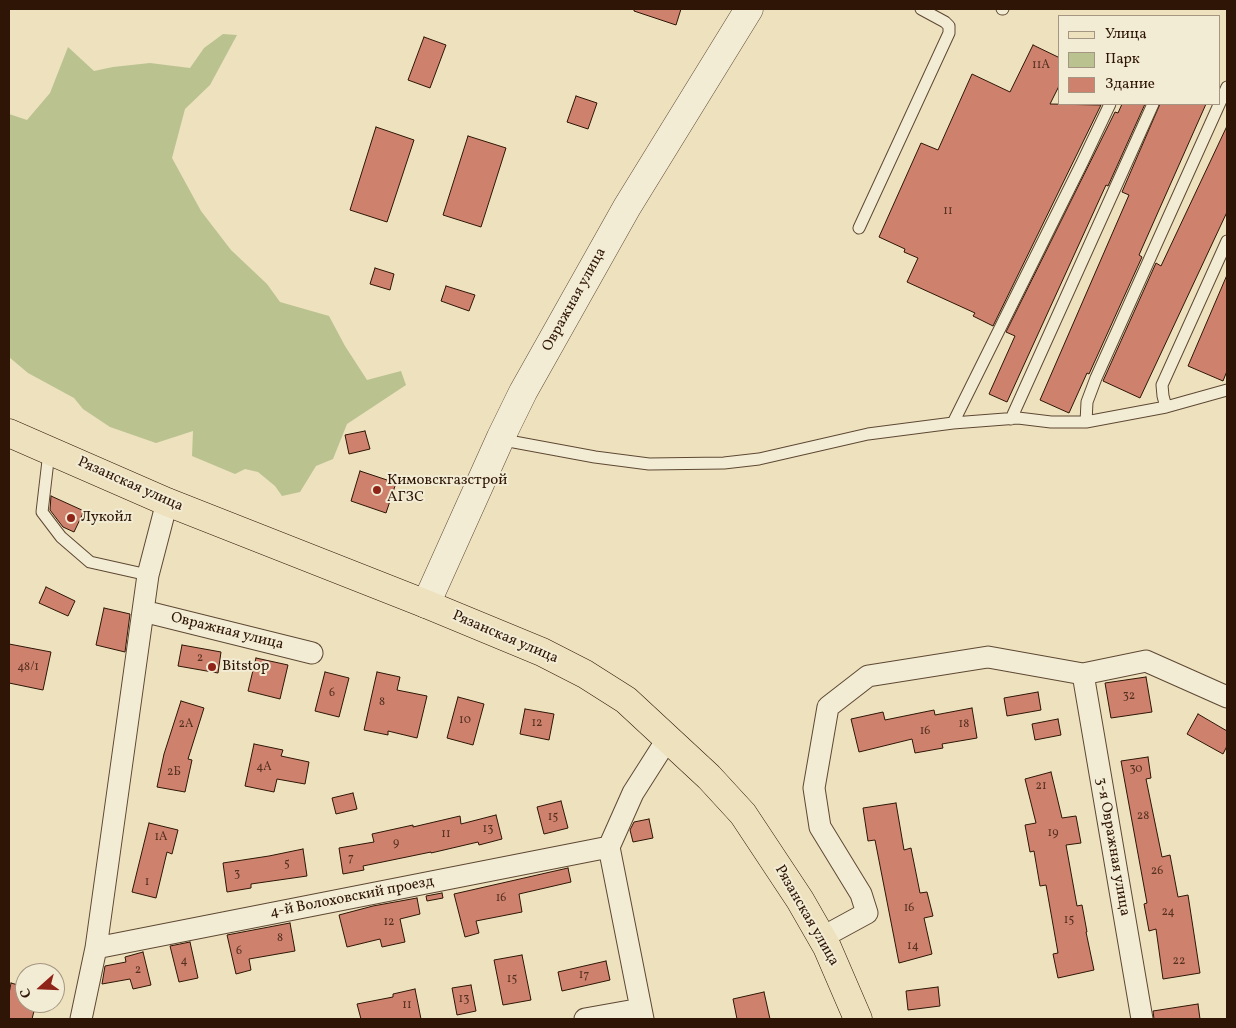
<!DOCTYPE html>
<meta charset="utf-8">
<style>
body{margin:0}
#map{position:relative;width:1236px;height:1028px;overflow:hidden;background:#ede1be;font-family:Vollkorn,serif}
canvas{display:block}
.frame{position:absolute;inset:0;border:10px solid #2e1505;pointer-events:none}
.legend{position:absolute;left:1058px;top:15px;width:162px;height:90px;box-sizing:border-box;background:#f3ecd5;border:1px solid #a49682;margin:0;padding:6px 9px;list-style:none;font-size:15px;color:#2e1505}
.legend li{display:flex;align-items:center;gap:10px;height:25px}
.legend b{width:25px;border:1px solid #a49682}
.north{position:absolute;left:15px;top:963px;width:50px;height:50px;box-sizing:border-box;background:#f3ecd5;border:1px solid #a49682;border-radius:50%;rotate:250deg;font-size:14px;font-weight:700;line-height:20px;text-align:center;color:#2e1505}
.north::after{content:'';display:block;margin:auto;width:18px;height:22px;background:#8f2418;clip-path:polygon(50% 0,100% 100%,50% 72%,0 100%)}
</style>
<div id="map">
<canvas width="1236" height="1028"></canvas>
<div class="frame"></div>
<ul class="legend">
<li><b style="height:6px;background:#ede1be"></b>Улица</li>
<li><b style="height:14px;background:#bac290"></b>Парк</li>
<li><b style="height:14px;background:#ce826e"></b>Здание</li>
</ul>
<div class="north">С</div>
</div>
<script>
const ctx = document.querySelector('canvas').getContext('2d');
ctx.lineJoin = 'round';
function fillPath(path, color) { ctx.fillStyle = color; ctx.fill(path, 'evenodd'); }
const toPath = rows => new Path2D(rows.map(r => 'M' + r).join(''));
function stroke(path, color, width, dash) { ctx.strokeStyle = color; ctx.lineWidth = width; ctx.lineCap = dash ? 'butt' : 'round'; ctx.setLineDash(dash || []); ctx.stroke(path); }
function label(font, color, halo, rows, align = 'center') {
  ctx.font = font + ' Vollkorn,serif'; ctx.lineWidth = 4; ctx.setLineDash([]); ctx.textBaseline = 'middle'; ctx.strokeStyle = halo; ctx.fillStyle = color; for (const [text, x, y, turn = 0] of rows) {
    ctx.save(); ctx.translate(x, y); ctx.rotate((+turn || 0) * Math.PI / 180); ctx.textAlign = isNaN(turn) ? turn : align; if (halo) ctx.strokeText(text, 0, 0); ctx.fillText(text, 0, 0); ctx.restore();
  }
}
const green = toPath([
 [223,34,237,35,210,85,185,109,172,158,201,211,231,250,267,284,280,302,329,316,345,346,367,380,401,371,406,385,347,424,333,459,316,466,300,492,282,496,275,486,258,472,245,469,235,474,192,456,193,431,156,443,110,427,83,409,74,398,28,373,9,357,9,114,27,120,50,93,68,47,94,71,113,67,150,63,190,68,204,48]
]);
const building = toPath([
 [634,9,681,9,676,25,634,11,634,9],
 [424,37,446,45,430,88,408,80,424,37],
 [1033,45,1060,58,1060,84,1050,104,1101,105,993,326,973,316,975,313,907,282,918,258,904,252,905,249,879,237,921,143,938,150,972,74,1010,92,1033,45],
 [576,96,597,103,588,129,567,122,576,96],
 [1122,104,1145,104,1108,186,1106,185,1007,402,989,394,1015,336,1006,332,1115,112,1118,113,1122,104],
 [1160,104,1206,104,1139,255,1142,257,1089,374,1087,373,1069,413,1040,400,1129,195,1122,192,1160,104],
 [1227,126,1227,212,1140,398,1103,381,1156,263,1161,266,1227,126],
 [376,127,414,140,387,222,350,210,376,127],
 [468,136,506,148,481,227,443,215,468,136],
 [375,268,394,274,390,290,370,284,375,268],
 [1227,275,1227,371,1223,381,1188,366,1227,275],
 [446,286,475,295,469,311,441,301,446,286],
 [365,431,370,449,349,454,345,435,365,431],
 [360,471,396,483,386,513,351,501,360,471],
 [51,496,84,511,74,532,63,527,50,510,51,496],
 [46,587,75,601,68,616,39,603,46,587],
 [104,608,130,614,125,652,96,645,104,608],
 [9,644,51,652,43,690,9,683,9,644],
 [182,645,221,652,218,673,178,666,182,645],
 [256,658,288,665,280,699,248,691,256,658],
 [325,672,349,678,339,717,315,711,325,672],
 [377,672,400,677,397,690,427,696,417,738,388,731,388,735,364,730,377,672],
 [1146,677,1152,712,1111,718,1105,683,1146,677],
 [1038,692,1041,710,1007,716,1004,698,1038,692],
 [458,697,484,704,473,745,447,738,458,697],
 [181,701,204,708,188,759,192,760,185,792,157,787,164,754,181,701],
 [972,708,977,738,942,744,943,748,915,753,912,739,859,752,851,719,883,712,885,720,934,710,935,715,972,708],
 [525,709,554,714,549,740,520,734,525,709],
 [1198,714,1227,731,1227,746,1223,754,1187,734,1198,714],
 [1058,719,1061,735,1035,740,1032,724,1058,719],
 [254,744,283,750,281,756,309,762,305,784,277,779,274,792,245,786,254,744],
 [1148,757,1151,778,1146,779,1162,857,1170,855,1178,897,1188,895,1200,973,1163,979,1156,929,1149,931,1144,904,1147,903,1121,761,1148,757],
 [1051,772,1062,818,1076,816,1081,843,1066,845,1077,906,1082,905,1087,932,1086,932,1094,970,1058,978,1053,954,1058,953,1046,885,1040,886,1034,851,1030,852,1025,825,1036,823,1025,779,1051,772],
 [353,793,357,809,336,814,332,798,353,793],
 [561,801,568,828,544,834,537,807,561,801],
 [896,803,904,850,911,848,920,893,927,892,933,916,924,918,932,954,899,963,875,840,868,841,863,808,896,803],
 [496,815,502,839,479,845,478,842,431,853,431,852,363,866,364,870,343,874,339,848,374,842,372,834,413,825,413,827,460,816,461,824,496,815],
 [649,819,653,838,633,842,630,830,634,822,649,819],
 [149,823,178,830,172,854,167,852,156,898,132,892,149,823],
 [303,849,307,876,251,884,251,888,227,892,223,863,269,856,303,849],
 [568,868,571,882,519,894,522,912,476,921,479,933,465,937,454,894,568,868],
 [442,893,443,898,427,901,426,896,442,893],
 [417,898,420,914,400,919,405,942,382,947,380,939,347,947,339,915,373,906,417,898],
 [290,923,295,951,249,959,251,970,236,974,227,935,290,923],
 [190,942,198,978,179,982,170,946,190,942],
 [143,952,151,985,133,989,130,979,102,984,105,966,126,962,125,957,143,952],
 [522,955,531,1000,503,1005,494,960,522,955],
 [606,961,610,980,562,991,558,972,606,961],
 [11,983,25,987,25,1003,36,1003,32,1019,9,1019,9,994,11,983],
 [471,985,476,1011,457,1015,452,988,471,985],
 [938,987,940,1006,908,1010,906,991,938,987],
 [415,989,421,1019,361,1019,357,1004,393,997,393,994,415,989],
 [764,992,770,1019,737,1019,733,999,764,992],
 [1198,1004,1200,1019,1154,1019,1153,1011,1198,1004]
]);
const service = toPath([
 [1002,9,1003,9],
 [859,228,949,33,949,26,945,22,921,9],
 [1166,407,1163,396,1162,385,1227,241],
 [1011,419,1153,104],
 [1086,422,1087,402,1096,378,1227,87],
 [953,423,1082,163,1110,104],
 [501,437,514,442,595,457,649,464,724,463,759,459,868,434,953,423,1018,418,1051,422,1086,422,1166,407,1227,390],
 [49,452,42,512,61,537,90,562,148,575]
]);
const minor = toPath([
 [143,611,312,653],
 [1083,674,1142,1019],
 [821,938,867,913,861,894,820,827,814,788,828,707,868,676,988,657,1083,674,1146,661,1227,697],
 [96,948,609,847],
 [81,1019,96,948,148,575,167,502],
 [585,1019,641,1009],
 [643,1019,609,847,633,793,668,738]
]);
const tertiary = toPath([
 [426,604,501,437,523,392,627,207,749,9]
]);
const primary = toPath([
 [9,433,167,502,426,604,542,652,585,674,626,700,709,777,743,814,800,900,827,947,858,1019]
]);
const markers = [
 [377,490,5,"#8f2418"],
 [71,518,5,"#8f2418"],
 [212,667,5,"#8f2418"]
];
const numberNames = [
 ["11А",1041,66],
 ["11",948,212],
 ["2",200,659],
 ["48/1",28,668],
 ["6",332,694],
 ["32",1129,697],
 ["8",382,703],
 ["10",465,721],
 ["12",537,724],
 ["2А",186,725],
 ["18",964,725],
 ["16",925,732],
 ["4А",264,768],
 ["30",1136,770],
 ["2Б",174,773],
 ["21",1041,787],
 ["28",1143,817],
 ["15",553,818],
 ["13",488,830],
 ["19",1053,834],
 ["11",446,835],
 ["1А",161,838],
 ["9",396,844],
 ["7",351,859],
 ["5",287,865],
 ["26",1157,872],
 ["3",237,875],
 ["1",147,883],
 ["16",501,899],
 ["16",909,909],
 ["24",1168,913],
 ["15",1069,921],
 ["12",389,923],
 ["8",280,939],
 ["14",913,947],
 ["6",239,952],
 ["4",184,962],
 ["22",1179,962],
 ["2",138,971],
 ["17",584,976],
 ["15",512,980],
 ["13",464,1000],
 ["11",407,1006]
];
const streetNames = [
 ["Овражная улица",575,300,-61],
 ["Рязанская улица",130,485,24],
 ["Овражная улица",227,632,14],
 ["Рязанская улица",505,638,23],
 ["3-я Овражная улица",1112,847,80],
 ["4-й Волоховский проезд",352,898,-11],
 ["Рязанская улица",806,916,60]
];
const poiNames = [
 ["Кимовскгазстрой",387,481],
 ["АГЗС",387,498],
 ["Лукойл",81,518],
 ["Bitstop",222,667]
];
fillPath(green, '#bac290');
fillPath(building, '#ce826e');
stroke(building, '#2e1505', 1);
stroke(service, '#5e4833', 13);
stroke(minor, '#5e4833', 23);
stroke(tertiary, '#5e4833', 29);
stroke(primary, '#2e1505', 29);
stroke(service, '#f3ecd5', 11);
stroke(minor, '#f3ecd5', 21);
stroke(tertiary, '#f3ecd5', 28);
stroke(primary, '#ede1be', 28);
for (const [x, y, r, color] of markers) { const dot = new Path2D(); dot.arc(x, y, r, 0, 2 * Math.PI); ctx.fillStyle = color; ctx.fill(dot); stroke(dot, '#f3ecd5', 2); }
label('12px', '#56301f', null, numberNames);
label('15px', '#2e1505', '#f3ecd5', streetNames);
label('15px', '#2e1505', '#f3ecd5', poiNames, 'left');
</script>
